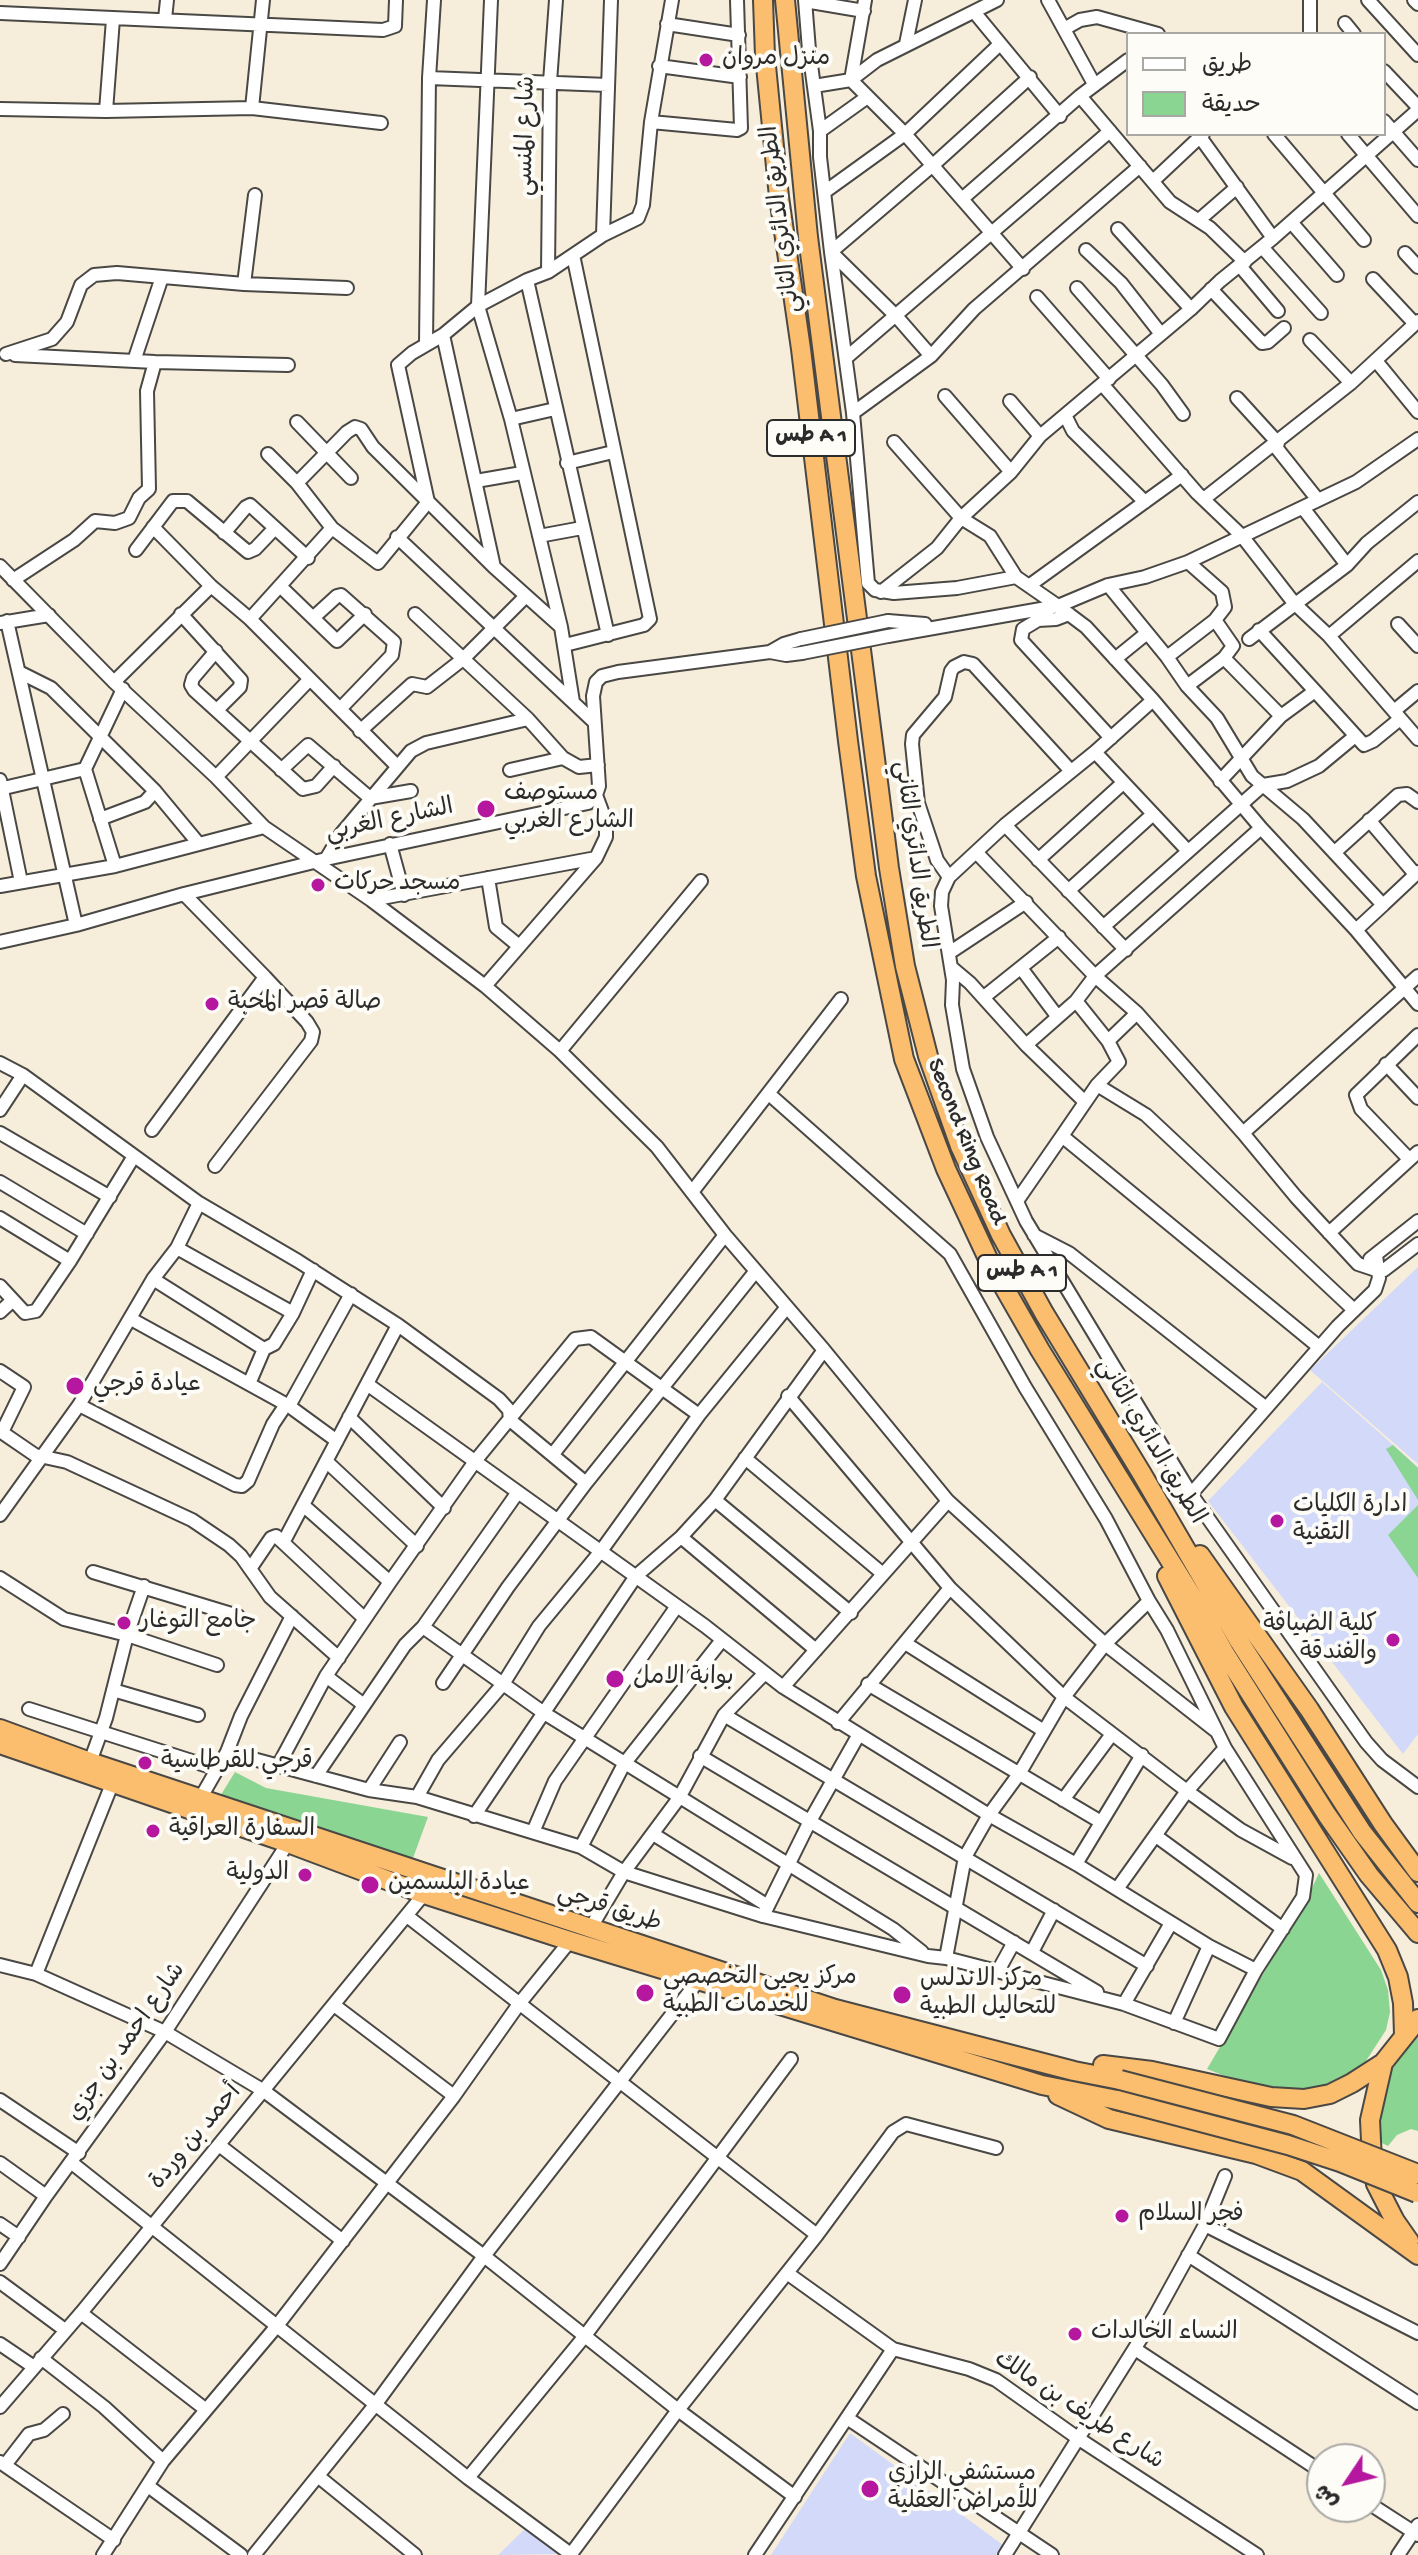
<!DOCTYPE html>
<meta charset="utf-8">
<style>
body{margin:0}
#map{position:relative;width:1418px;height:2555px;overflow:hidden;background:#f7eddb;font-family:"Gochi Hand","Playpen Sans Arabic",sans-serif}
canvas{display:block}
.legend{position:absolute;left:1126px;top:32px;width:260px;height:104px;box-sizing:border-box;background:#fdfcf7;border:2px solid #a9a8a5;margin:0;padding:10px 14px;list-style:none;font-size:24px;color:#2b2b2b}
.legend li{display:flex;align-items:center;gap:16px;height:40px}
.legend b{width:40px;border:2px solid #a9a8a5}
.north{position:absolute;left:1306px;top:2443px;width:80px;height:80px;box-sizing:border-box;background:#fdfcf7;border:2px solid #a9a8a5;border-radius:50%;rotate:235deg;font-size:22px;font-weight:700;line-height:32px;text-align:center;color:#2b2b2b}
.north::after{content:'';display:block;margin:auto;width:28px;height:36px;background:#b5179e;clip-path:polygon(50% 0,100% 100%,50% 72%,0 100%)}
</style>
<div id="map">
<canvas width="1418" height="2555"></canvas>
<ul class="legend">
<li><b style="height:10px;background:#fff"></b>طريق</li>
<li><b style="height:22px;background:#8ad592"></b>حديقة</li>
</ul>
<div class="north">ش</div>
</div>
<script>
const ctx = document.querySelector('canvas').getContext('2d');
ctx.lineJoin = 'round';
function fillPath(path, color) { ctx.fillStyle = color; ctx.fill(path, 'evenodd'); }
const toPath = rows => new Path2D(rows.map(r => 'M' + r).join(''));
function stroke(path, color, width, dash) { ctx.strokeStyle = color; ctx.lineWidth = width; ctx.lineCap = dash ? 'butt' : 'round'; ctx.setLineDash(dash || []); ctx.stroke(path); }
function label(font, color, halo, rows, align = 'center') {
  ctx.font = font + ' "Gochi Hand","Playpen Sans Arabic",sans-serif'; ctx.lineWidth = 8; ctx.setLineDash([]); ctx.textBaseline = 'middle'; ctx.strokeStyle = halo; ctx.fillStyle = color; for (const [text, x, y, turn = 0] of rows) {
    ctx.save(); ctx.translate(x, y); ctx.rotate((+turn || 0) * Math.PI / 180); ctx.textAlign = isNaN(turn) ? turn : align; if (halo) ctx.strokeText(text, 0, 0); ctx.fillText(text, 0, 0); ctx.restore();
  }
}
const built = toPath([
 [1418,1267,1418,1464,1310,1370],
 [1322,1382,1418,1467,1418,1734,1403,1754,1208,1501],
 [850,2433,1003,2545,996,2555,771,2555],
 [525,2529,561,2554,498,2555]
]);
const green = toPath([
 [1393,1445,1418,1468,1418,1500,1386,1449],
 [1418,1505,1418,1578,1388,1535],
 [235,1772,266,1788,428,1817,413,1858,350,1842,219,1798],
 [1319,1873,1381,1970,1388,1990,1390,2012,1386,2030,1366,2061,1349,2073,1318,2088,1279,2090,1240,2082,1207,2069,1305,1903],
 [1418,2028,1418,2131,1411,2129,1397,2135,1388,2146,1378,2141,1378,2101,1399,2047]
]);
const minor = toPath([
 [491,0,478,306,511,419,561,627],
 [805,0,809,50,820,131,820,157,831,252,853,413,868,583,875,590,894,593,957,588,1016,577,1058,606,1086,627,1153,700,1261,828,1356,930,1418,1004],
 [865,0,851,80,905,134,1023,269],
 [1048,0,1094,84],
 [1310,0,1310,34],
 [1368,0,1418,55],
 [1414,0,1418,4],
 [805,1,864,11],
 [0,13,383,30,395,26,396,0],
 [975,13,1060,116],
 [165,19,167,0],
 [1345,23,1354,34],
 [667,24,739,35],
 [1064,29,1080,20,1097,17,1158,34],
 [906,44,915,0],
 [659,66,740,77],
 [1384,71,1418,107],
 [429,78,608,85],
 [814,86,851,80,877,60,997,0],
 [1080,96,1170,202,1210,228,1245,262],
 [252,108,263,0],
 [0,109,106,111,252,108,381,123],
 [106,111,113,19],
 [1384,121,1418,160],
 [651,122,737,130,741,128,737,0],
 [820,131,866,98,866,95],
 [1274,134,1364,240],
 [1348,134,1418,216],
 [1200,137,1273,238],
 [1153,181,1203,134],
 [826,191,905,134,1000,44],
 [962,199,1080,96,1128,60],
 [1199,220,1237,187],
 [1291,222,1337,275],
 [1118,229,1191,309],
 [603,235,611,0],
 [1262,247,1321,313],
 [1086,250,1121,283,1161,334],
 [1405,253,1418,267],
 [1240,266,1278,311],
 [548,272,550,82,556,0],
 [1373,279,1415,324],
 [527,280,608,635],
 [244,284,255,195],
 [1077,288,1162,385,1183,414],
 [1211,289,1262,343,1268,342,1284,328],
 [1037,297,1109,379],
 [443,335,494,567],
 [1310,340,1351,383],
 [426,344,429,78,434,0],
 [6,354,52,339,67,322,81,285,94,275,117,273,244,284,347,288],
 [15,355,155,362,288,365],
 [931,356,897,317,831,252,933,165,1030,77],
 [846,358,1110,131],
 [134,361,162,277],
 [1377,362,1418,412],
 [1102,384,1197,493,1242,536,1294,603,1329,636,1418,739],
 [945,396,1011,472],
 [1237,398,1278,443],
 [1010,401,1040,436],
 [853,413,931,356,974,309,1140,166],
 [1065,415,1073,431,1145,502],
 [511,419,555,409],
 [297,422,351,478],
 [894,442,961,518,1011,472,1040,436,1191,309,1220,281,1273,238,1418,110],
 [1275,446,1318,500],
 [268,454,297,483,332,528,378,563,428,502,398,365,412,353,443,335,478,306,527,280,548,272,603,235,638,218,643,205,651,122,672,0],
 [567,463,613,452],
 [476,481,522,473],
 [297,483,347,432,355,427,361,429,373,447,494,567,561,627,573,702],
 [1205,498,1351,383,1418,321],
 [1303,508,1347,565],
 [153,527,211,586,250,619,397,766],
 [224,533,246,507,250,505,308,558],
 [539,536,582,528],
 [397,537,593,721],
 [136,550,173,501,187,501,248,552,255,549,275,528],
 [0,566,114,682,216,777,264,827,371,900,485,986,560,1051,657,1147,725,1235,824,1350,948,1501,1105,1644,1216,1731],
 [13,580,74,540,95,521,115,523,129,518,139,498,149,489,147,391,155,362],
 [1030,585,1182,475],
 [1108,585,1167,657,1187,686,1217,718,1252,776,1303,819,1383,905,1356,930],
 [281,587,337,641,365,614],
 [881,592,937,548,961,518,990,536,1016,577],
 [181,614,241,680,240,687,217,710],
 [415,614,528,719,563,758,579,767,598,765],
 [1069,614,1056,619,1038,620,1023,629,1021,640,1111,738],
 [314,617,337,596,341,595,394,642,392,655,340,709],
 [250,619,332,528],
 [7,621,76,925],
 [888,621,925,624],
 [0,623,49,615],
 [1398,624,1418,646],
 [888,636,1058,606,1108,585,1145,577,1188,562,1356,482,1418,439],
 [1329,636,1418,561],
 [1249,639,1347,565,1367,543,1418,502],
 [565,645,644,625,650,619,573,255],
 [216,651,193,678,191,685,194,690,303,789,316,786,334,766],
 [770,652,784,644,801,639],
 [1167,657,1215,620],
 [1224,658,1281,716],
 [1115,659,1147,633],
 [21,673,51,688,155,791,199,844],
 [114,682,211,586],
 [1187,686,1224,658,1233,646,1215,620,1225,607,1222,592,1188,562],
 [1315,691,1364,745,1373,741,1400,719],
 [1153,700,1095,752,1005,825,949,877,942,892,941,906,953,980,952,1005,963,1069,987,1137,1026,1221,1191,1494,1366,1742,1382,1760,1418,1787],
 [1394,711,1418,691],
 [360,731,412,684,427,687,463,659,525,597],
 [1095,752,1187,850],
 [281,770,308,745,370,798,411,791],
 [510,770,563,758],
 [216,777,310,679],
 [0,780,21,882],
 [1220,781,1281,716,1315,691,1259,630],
 [0,789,85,769],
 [100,819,145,802,155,791],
 [1369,820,1415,874],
 [1005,825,1126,950],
 [390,844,404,895],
 [976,852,1095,976,1137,1013,1243,1133],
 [1335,852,1398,795,1407,794,1418,802],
 [326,859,341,834,411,751,426,743,528,719],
 [1038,860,1123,783],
 [115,866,85,769,123,689],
 [949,877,937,860,918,803,912,744,913,735,945,697,951,671,954,667,964,662,973,664,1070,770],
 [488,878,496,927,519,946],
 [0,886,115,866,264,827],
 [1068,891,1152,815],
 [184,894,265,977,307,1022,313,1032,311,1041,215,1166],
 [371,900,596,858],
 [1383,905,1418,872],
 [1103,927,1263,785,1287,781,1319,766,1354,737],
 [0,942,76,925,184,894,326,859,588,803,596,795,599,786,593,696,596,682,602,676,618,672,770,652,786,655,802,653],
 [949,953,1026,902],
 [951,967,970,983,1026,1045,1085,1102],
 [1021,968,1057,1016],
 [1418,976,1243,1133,1296,1197,1358,1264,1379,1271,1384,1270,1418,1244],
 [485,986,596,858,606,837,606,822,596,795],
 [984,997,1059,937],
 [1108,1041,1137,1013],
 [1026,1045,1076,1001,1095,976,1261,828],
 [560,1051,701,881],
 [0,1063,23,1075,199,1203,298,1261,398,1325,499,1399,509,1410,510,1420,586,1483],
 [1386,1064,1418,1098],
 [1097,1085,1146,1115,1354,1310],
 [769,1094,950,1254,1025,1387,1106,1519,1149,1601,1105,1644,1064,1697,1019,1774,989,1815,965,1857,946,1958],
 [0,1110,23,1075],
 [152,1130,265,977],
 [0,1133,110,1197],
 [1062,1136,1097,1085,1119,1062,1108,1041,1076,1001],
 [1409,1159,1361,1109,1356,1095,1418,1035],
 [0,1182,87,1234],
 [692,1192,841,999],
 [1017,1201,1062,1136,1319,1347],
 [0,1218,70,1261],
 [1329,1233,1418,1152],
 [1034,1235,1069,1253,1265,1407],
 [177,1248,293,1313],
 [1370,1259,1418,1221],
 [153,1279,264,1349],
 [0,1286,25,1313,36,1311,70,1261,134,1156],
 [0,1312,13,1300],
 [131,1319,289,1406,351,1294],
 [0,1371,24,1387,2,1432],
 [249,1384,264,1349,274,1344,293,1313,313,1270],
 [367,1384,705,1626,783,1687,989,1815,1076,1864,1209,1946,1256,1970],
 [788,1396,950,1588,1064,1697,1187,1791,1241,1830,1292,1858],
 [79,1405,235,1485,242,1486,248,1481,273,1424,285,1406],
 [289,1406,337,1441],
 [349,1417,444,1508],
 [0,1431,35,1455,67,1462,192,1520,229,1545,241,1556,270,1597,339,1658],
 [553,1454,725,1235],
 [745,1458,883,1574],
 [326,1461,417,1546],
 [1191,1494,1338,1326,1375,1290,1379,1278,1376,1255],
 [715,1500,851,1613],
 [303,1505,390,1582],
 [0,1515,79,1405,153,1279,177,1248,199,1203],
 [681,1537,816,1650],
 [284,1541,398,1325],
 [250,1569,271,1538,276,1536,365,1619],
 [93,1572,238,1616],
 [0,1578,64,1619,127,1635,217,1665],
 [423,1627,544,1713,893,1929,922,1952],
 [905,1643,1044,1731],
 [326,1676,364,1705],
 [443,1683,508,1587,586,1483,755,1272],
 [868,1684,1101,1822],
 [783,1687,948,1501],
 [113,1690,198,1715],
 [29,1709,217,1769],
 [724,1715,1147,1966],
 [838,1723,950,1588],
 [227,1752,369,1790,417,1797,581,1847,624,1872,763,1916,928,1956,946,1958,1124,2004,1219,2039,1256,1970,1303,1897,1306,1875,1225,1748,1167,1630,1149,1601],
 [700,1756,1097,1992],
 [90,1762,106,1718,127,1635,144,1586],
 [278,1766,326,1676,390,1582,476,1460,575,1339,591,1337,699,1415],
 [316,1776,405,1645,423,1627,518,1492],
 [369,1790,400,1742],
 [417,1797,438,1760,503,1684,539,1626,601,1551,699,1415,787,1307],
 [200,1799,227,1752,241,1716,292,1616],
 [1063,1800,1112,1734],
 [474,1816,636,1576,681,1537,715,1500,824,1350],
 [533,1832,555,1781,677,1606],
 [653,1834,768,1906],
 [1156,1836,1283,1929],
 [581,1847,624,1764,722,1640],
 [1076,1864,1142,1755],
 [1117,1889,1187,1791,1225,1748],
 [407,1916,817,2235,893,2132,906,2124,996,2148],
 [763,1916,810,1821,858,1736],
 [590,1929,624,1872,679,1798,724,1715,764,1674],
 [1032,1952,1054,1910],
 [0,1965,36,1974,165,2032,264,2091,484,2256,678,2410,795,2497],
 [998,1971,1014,1942],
 [36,1974,112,1784],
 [1124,2004,1171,1923],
 [334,2005,454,2096],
 [1174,2023,1209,1946],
 [0,2100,79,2153],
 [219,2145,343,2241],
 [0,2163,46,2196],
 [72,2163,468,2478,572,2555],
 [0,2224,19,2237],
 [1205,2225,1418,2333],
 [1188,2255,1418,2403],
 [0,2264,46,2196,165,2032,288,1843],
 [787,2273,893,2349,969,2369,996,2380,1079,2439,1257,2555],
 [0,2282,65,2330],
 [81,2313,205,2409],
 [0,2344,34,2367],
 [1135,2349,1322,2472],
 [41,2358,104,2407,163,2461],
 [0,2407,81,2313,424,1894],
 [847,2418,1052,2555],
 [0,2462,114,2540],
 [5,2465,29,2434,44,2430,63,2414],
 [319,2477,415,2555],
 [468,2478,584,2337,791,2059],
 [148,2486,241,2555],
 [1370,2504,1418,2535],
 [571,2554,678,2410,817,2235],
 [103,2555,163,2461,276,2327,454,2096,519,2004,570,1941],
 [254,2555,375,2405,484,2256,698,1981],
 [755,2555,893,2349],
 [1005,2555,1155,2316,1205,2225,1225,2176],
 [1398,2555,1418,2525]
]);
const highway = toPath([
 [763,0,765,56,779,197,801,349,848,741,866,876,904,1059,946,1169,989,1261,1040,1350,1200,1609,1224,1652,1327,1815,1369,1875,1418,1933],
 [785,0,808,237,889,868,905,966,928,1056,960,1146,1001,1235,1044,1313,1142,1474,1239,1641,1362,1832,1418,1903],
 [1200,1555,1309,1709,1383,1824,1418,1872],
 [1167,1576,1234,1707,1387,1950,1398,1977,1403,2003,1404,2035],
 [0,1729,90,1762,835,2009,1074,2071,1120,2080],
 [0,1744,288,1843,424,1894,570,1941,1042,2085,1117,2100],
 [1103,2065,1152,2071,1271,2097,1304,2099,1330,2094,1352,2083,1383,2063],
 [1058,2095,1109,2119,1256,2154,1302,2171,1418,2255],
 [1409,2241,1395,2221,1376,2184,1372,2161,1370,2120,1383,2063,1418,2019]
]);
const minorBridge = toPath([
 [801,639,888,621],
 [802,653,888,636]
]);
const highwayBridge = toPath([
 [1120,2080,1293,2125,1418,2174],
 [1117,2100,1288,2145,1340,2162,1417,2193]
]);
const markers = [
 [706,60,8,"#b5179e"],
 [486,809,10,"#b5179e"],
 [318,885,8,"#b5179e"],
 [212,1004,8,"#b5179e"],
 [75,1386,10,"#b5179e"],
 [1277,1521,8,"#b5179e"],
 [124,1623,8,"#b5179e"],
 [1393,1640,8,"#b5179e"],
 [615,1679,10,"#b5179e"],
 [145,1763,8,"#b5179e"],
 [153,1831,8,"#b5179e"],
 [305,1875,8,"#b5179e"],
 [370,1885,10,"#b5179e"],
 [645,1993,10,"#b5179e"],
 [902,1995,10,"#b5179e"],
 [1122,2216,8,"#b5179e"],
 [1075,2334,8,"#b5179e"],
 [870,2489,10,"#b5179e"]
];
const shields = [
 [811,438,88],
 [1022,1273,88]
];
const shieldNames = [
 ["طس A 1",811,438],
 ["طس A 1",1022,1273]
];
const poiNames = [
 ["منزل مروان",722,60],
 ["مستوصف",504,795],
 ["الشارع الغربي",504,823],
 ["مسجد حركات",334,885],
 ["صالة قصر المحبة",228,1004],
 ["عيادة قرجي",93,1386],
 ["ادارة الكليات",1293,1507],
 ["التقنية",1293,1535],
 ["جامع التوغار",140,1623],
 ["كلية الضيافة",1377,1626,"right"],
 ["والفندقة",1377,1654,"right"],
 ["بوابة الامل",633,1679],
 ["قرجي للقرطاسية",161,1763],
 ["السفارة العراقية",169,1831],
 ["الدولية",289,1875,"right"],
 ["عيادة البلسمين",388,1885],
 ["مركز يحيى التخصصي",663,1979],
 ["للخدمات الطبية",663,2007],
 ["مركز الاندلس",920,1981],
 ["للتحاليل الطبية",920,2009],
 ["فجر السلام",1138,2216],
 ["النساء الخالدات",1091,2334],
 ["مستشفي الرازي",888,2475],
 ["للأمراض العقلية",888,2503]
];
const streetNames = [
 ["شارع المنسي",528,136,-89],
 ["الطريق الدائري الثاني",783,219,-97],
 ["الشارع الغربي",390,822,-12],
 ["الطريق الدائري الثاني",913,855,82],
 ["Second Ring Road",965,1142,68],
 ["الطريق الدائري الثاني",1149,1442,59],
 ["طريق قرجي",609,1910,18],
 ["شارع احمد بن جزي",128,2043,-55],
 ["أحمد بن وردة",197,2138,-50],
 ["شارع طريف بن مالك",1078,2412,33]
];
fillPath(built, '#d2d9f9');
fillPath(green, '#8ad592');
stroke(minor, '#4a4845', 16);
stroke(highway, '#4a4845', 22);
stroke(minor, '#fff', 12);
stroke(highway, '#fbbd6e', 18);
stroke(minorBridge, '#4a4845', 16, []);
stroke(highwayBridge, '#4a4845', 22, []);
stroke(minorBridge, '#fff', 12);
stroke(highwayBridge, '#fbbd6e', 18);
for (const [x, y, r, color] of markers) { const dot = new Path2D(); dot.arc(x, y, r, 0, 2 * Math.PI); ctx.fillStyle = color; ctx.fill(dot); stroke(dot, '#fdfcf7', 3); }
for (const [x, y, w] of shields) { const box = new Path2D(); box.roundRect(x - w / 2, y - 18, w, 36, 6); ctx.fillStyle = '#fdfcf7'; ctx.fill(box); stroke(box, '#2b2b2b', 2); }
label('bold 22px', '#2b2b2b', null, shieldNames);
label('24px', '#2b2b2b', '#fdfcf7', poiNames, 'left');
label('24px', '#2b2b2b', '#fdfcf7', streetNames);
</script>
